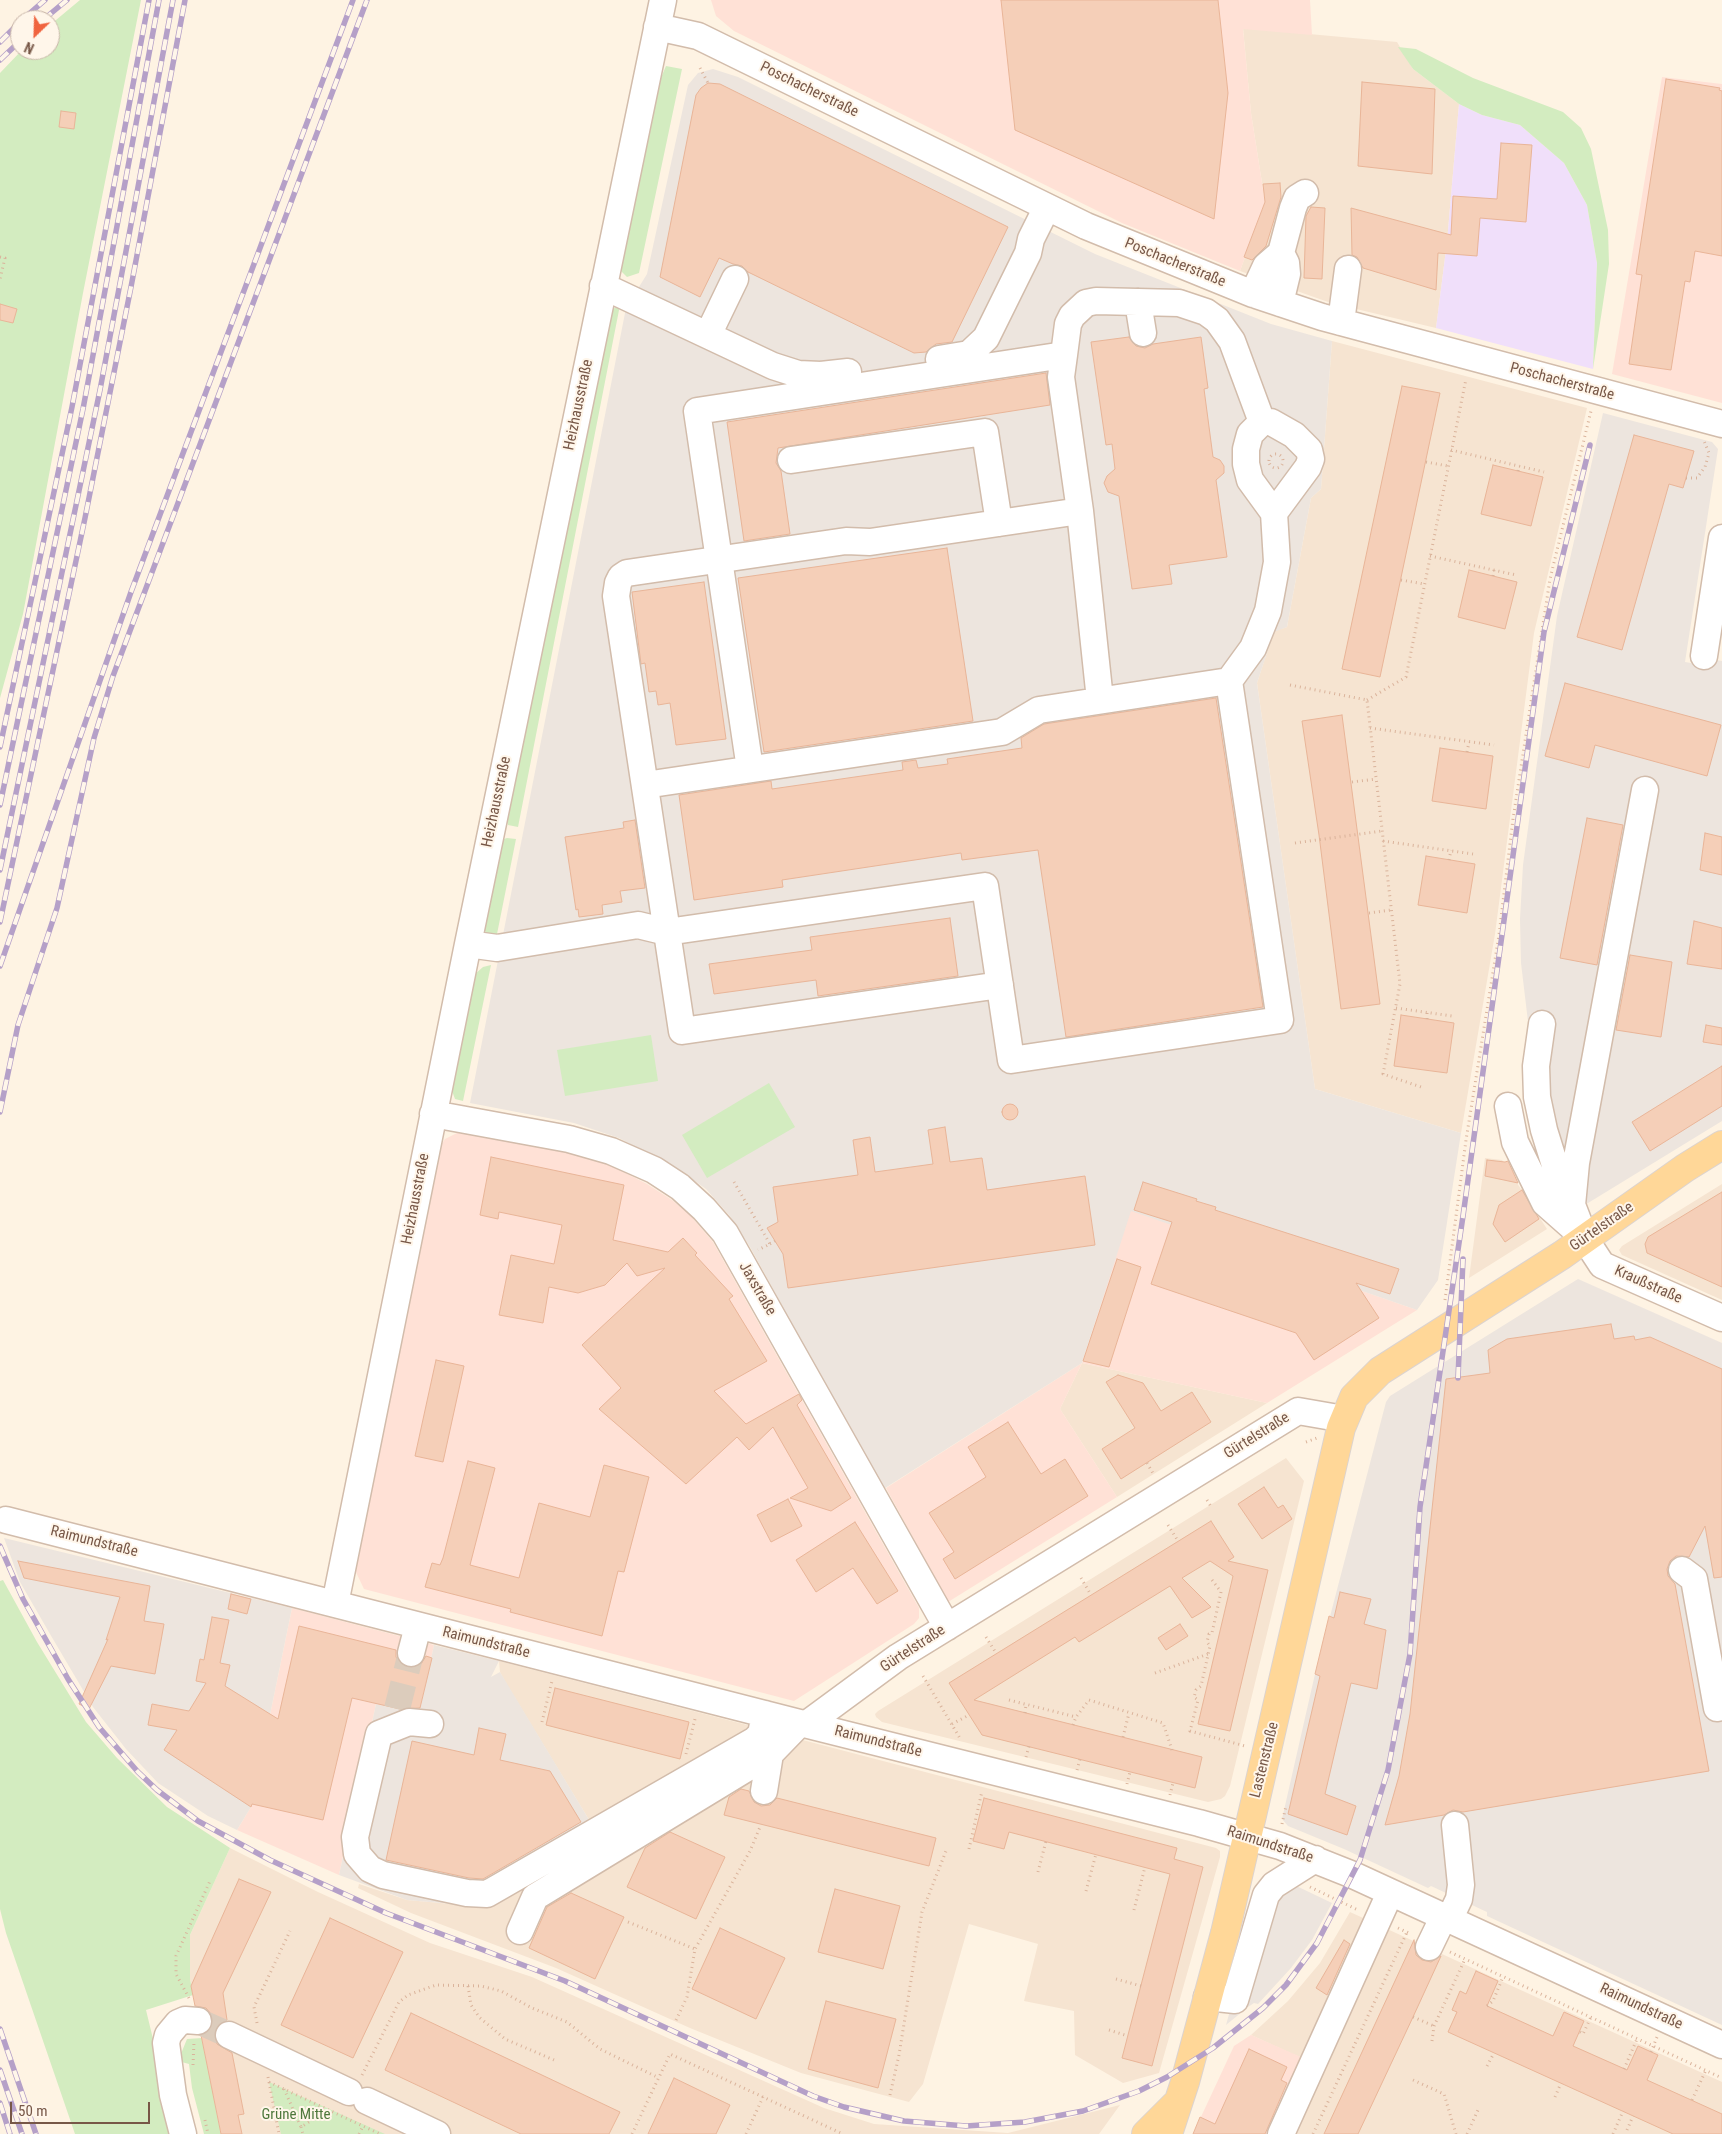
<!DOCTYPE html>
<meta charset="utf-8">
<style>
body{margin:0}
#map{position:relative;width:1722px;height:2134px;overflow:hidden;background:#fef3e3;font-family:"Roboto Condensed",sans-serif}
canvas{display:block}
.north{position:absolute;left:10px;top:10px;width:50px;height:50px;box-sizing:border-box;background:#fff6ea;border:1px solid #c9b6a9;border-radius:50%;rotate:204deg;font-size:14px;font-weight:700;line-height:20px;text-align:center;color:#775747}
.north::after{content:'';display:block;margin:auto;width:18px;height:22px;background:#f0643f;clip-path:polygon(50% 0,100% 100%,50% 72%,0 100%)}
.scale{position:absolute;left:10px;top:2102px;width:140px;height:22px;box-sizing:border-box;border:2px solid #775747;border-top:0;padding-left:6px;font-size:15px;line-height:18px;white-space:nowrap;color:#775747;-webkit-text-stroke:4px #fff6ea;paint-order:stroke}
</style>
<div id="map">
<canvas width="1722" height="2134"></canvas>
<div class="north">N</div>
<div class="scale">50 m</div>
</div>
<script>
const ctx = document.querySelector('canvas').getContext('2d');
ctx.lineJoin = 'round';
function fillPath(path, color) { ctx.fillStyle = color; ctx.fill(path, 'evenodd'); }
const toPath = rows => new Path2D(rows.map(r => 'M' + r).join(''));
function stroke(path, color, width, dash) { ctx.strokeStyle = color; ctx.lineWidth = width; ctx.lineCap = dash ? 'butt' : 'round'; ctx.setLineDash(dash || []); ctx.stroke(path); }
function label(font, color, halo, rows, align = 'center') {
  ctx.font = font + ' "Roboto Condensed",sans-serif'; ctx.lineWidth = 4; ctx.setLineDash([]); ctx.textBaseline = 'middle'; ctx.strokeStyle = halo; ctx.fillStyle = color; for (const [text, x, y, turn = 0] of rows) {
    ctx.save(); ctx.translate(x, y); ctx.rotate((+turn || 0) * Math.PI / 180); ctx.textAlign = isNaN(turn) ? turn : align; if (halo) ctx.strokeText(text, 0, 0); ctx.fillText(text, 0, 0); ctx.restore();
  }
}
const residential = toPath([
 [1243,28,1397,42,1413,69,1459,104,1447,242,1436,328,1331,303,1240,271,1265,202,1251,113],
 [1332,341,1587,408,1534,633,1495,934,1461,1133,1315,1089,1257,683,1274,631,1287,627,1311,498,1321,489],
 [1485,1158,1502,1160,1547,1229,1469,1278],
 [1722,1184,1722,1300,1622,1255,1619,1250,1622,1246],
 [1082,1363,1267,1403,1117,1497,1060,1409],
 [1286,1458,1304,1481,1230,1786,1225,1796,1221,1799,1208,1802,882,1722,876,1717,875,1714,878,1711],
 [499,1661,751,1726,747,1734,594,1828,507,1685,500,1672],
 [772,1732,1216,1848,1220,1851,1220,1857,1159,2073,1123,2083,1075,2055,1074,2011,1024,2001,1038,1944,969,1924,923,2084,909,2102,801,2073,690,2028,556,1968,411,1913,358,1888,359,1884,407,1900,486,1907],
 [230,1848,318,1892,430,1943,532,1977,824,2108,874,2124,1008,2133,1120,2105,1099,2134,222,2134,190,1979,190,1935],
 [1350,1912,1722,2082,1722,2134,1277,2134,1310,2062,1251,2035,1288,2001,1320,1963]
]);
const commercial = toPath([
 [711,0,1310,0,1312,35,1243,29,1251,113,1265,202,1240,271,1122,223,734,31,716,16],
 [1662,77,1722,84,1722,403,1612,374],
 [459,1132,565,1151,606,1163,647,1184,672,1200,690,1215,713,1242,919,1608,919,1618,914,1624,794,1701,364,1589,354,1568,439,1148,445,1139],
 [1130,1210,1417,1310,1267,1403,1082,1363,1060,1409,1117,1497,948,1602,886,1488,1082,1363],
 [292,1608,434,1645,419,1714,376,1704,339,1875,237,1830,251,1807],
 [1251,2035,1310,2061,1277,2134,1193,2134,1234,2046]
]);
const industrial = toPath([
 [713,69,738,77,1095,254,1271,324,1332,341,1321,489,1311,498,1287,627,1274,632,1257,683,1315,1089,1461,1133,1438,1280,1417,1310,1131,1211,1082,1363,882,1490,778,1310,783,1307,750,1247,729,1215,706,1189,678,1169,619,1138,574,1123,470,1103,626,308,647,274,688,85,698,73],
 [1603,413,1712,442,1718,449,1685,662,1703,665,1705,658,1722,661,1722,1121,1575,1211,1537,1097,1521,963,1520,919,1523,865,1557,616],
 [1578,1279,1722,1343,1722,2025,1487,1916,1487,1912,1431,1886,1428,1888,1344,1849,1288,1826,1282,1819,1315,1674,1386,1402,1390,1396],
 [4,1538,292,1608,251,1807,237,1830,208,1816,158,1783,126,1749,93,1707,50,1634,20,1582],
 [434,1645,499,1661,491,1677,500,1672,594,1828,772,1732,486,1907,407,1900,339,1875,376,1704,419,1714],
 [1288,1882,1332,1903,1312,1940,1291,1968,1258,2004,1254,2003,1248,2007,1226,2025,1243,1965]
]);
const education = toPath([
 [1459,104,1482,115,1520,125,1564,163,1587,205,1597,263,1593,369,1436,328,1447,242]
]);
const green = toPath([
 [80,0,141,0,83,293,23,614,0,698,0,73,22,50,50,50,50,25],
 [1398,47,1416,49,1473,78,1563,112,1581,128,1591,149,1608,230,1609,264,1593,369,1597,263,1587,205,1564,163,1520,125,1482,115,1459,104,1413,69],
 [666,66,682,69,639,273,627,277,621,271,660,80],
 [620,305,518,827,508,825,506,817,613,309],
 [507,838,516,839,497,934,494,935,486,933,484,929,501,840],
 [491,965,463,1101,455,1099,451,1088,475,974,483,967],
 [651,1035,658,1081,565,1096,557,1050],
 [769,1083,795,1127,707,1178,682,1135],
 [3,1580,37,1642,86,1722,117,1758,167,1807,230,1848,190,1935,190,1979,193,1995,146,2010,176,2134,75,2134,6,1933,0,1909,0,1581],
 [202,2038,221,2134,204,2134,192,2088,189,2064,178,2061,187,2039],
 [269,2082,385,2134,281,2134]
]);
const building = toPath([
 [1001,0,1218,0,1228,93,1214,219,1015,130,1001,0],
 [1666,79,1720,88,1719,90,1722,91,1722,256,1695,251,1690,282,1685,281,1671,370,1629,364,1642,275,1636,274,1666,79],
 [1362,82,1435,89,1432,174,1358,166,1362,82],
 [708,83,720,84,1008,227,952,342,936,344,926,352,914,353,748,272,742,266,733,264,719,258,700,297,660,277,696,95,701,88,708,83],
 [61,111,76,113,74,129,59,127,61,111],
 [1501,143,1532,145,1526,222,1480,218,1477,256,1438,253,1436,290,1363,268,1357,257,1352,255,1351,208,1451,235,1453,196,1497,199,1501,143],
 [1280,183,1281,197,1266,246,1252,260,1244,257,1265,202,1263,184,1280,183],
 [1311,207,1325,208,1322,279,1304,278,1306,216,1311,207],
 [0,304,17,309,13,323,0,320,0,304],
 [1129,337,1136,346,1145,348,1153,344,1201,337,1208,388,1204,389,1213,457,1220,460,1224,466,1224,473,1216,480,1227,557,1169,565,1172,584,1132,589,1119,496,1108,492,1104,483,1107,476,1115,469,1112,444,1106,445,1091,342,1129,337],
 [1046,373,1050,405,778,448,776,463,781,471,790,534,744,541,727,422,1046,373],
 [1402,386,1440,393,1380,677,1342,669,1402,386],
 [1634,435,1694,451,1683,488,1669,484,1622,650,1577,637,1634,435],
 [1493,465,1543,477,1531,526,1481,514,1493,465],
 [947,548,973,721,764,752,738,578,947,548],
 [1469,570,1517,582,1505,629,1458,617,1469,570],
 [704,582,726,739,676,745,670,703,658,705,656,691,649,692,645,663,641,664,632,592,704,582],
 [1565,683,1721,725,1707,776,1595,745,1589,768,1545,756,1565,683],
 [1216,698,1263,1007,1066,1037,1038,850,962,860,961,853,782,880,783,887,694,900,679,795,771,781,772,789,903,770,902,762,916,760,918,768,948,764,947,759,1022,748,1021,738,1044,724,1216,698],
 [1342,715,1380,1004,1341,1009,1319,835,1302,721,1342,715],
 [1440,748,1493,756,1486,809,1432,801,1440,748],
 [1587,818,1623,825,1597,965,1560,958,1587,818],
 [635,820,645,888,620,891,622,902,602,905,603,914,579,917,578,909,576,910,565,837,624,828,623,822,635,820],
 [1705,833,1722,837,1722,875,1700,870,1705,833],
 [1426,856,1475,864,1467,913,1418,905,1426,856],
 [950,918,958,976,818,996,816,980,714,994,709,964,812,950,810,937,950,918],
 [1694,921,1722,928,1722,969,1687,964,1694,921],
 [1630,955,1672,962,1661,1037,1616,1030,1630,955],
 [1401,1015,1454,1023,1447,1073,1394,1066,1401,1015],
 [1706,1025,1722,1028,1722,1045,1703,1042,1706,1025],
 [1722,1066,1722,1106,1650,1151,1632,1122,1722,1066],
 '1002 1112a8 8 0 1 1 16 0a8 8 0 1 1-16 0Z',
 [945,1127,950,1162,982,1158,987,1190,1085,1176,1095,1245,788,1288,783,1254,767,1228,778,1222,773,1187,858,1175,853,1140,870,1137,875,1172,933,1164,928,1130,945,1127],
 [491,1157,624,1185,613,1240,668,1252,683,1238,697,1253,695,1255,733,1296,729,1299,767,1361,714,1391,746,1424,799,1394,802,1400,797,1405,851,1498,831,1511,790,1498,808,1488,773,1427,749,1450,737,1437,686,1484,599,1409,621,1388,582,1345,665,1268,637,1276,627,1263,605,1285,578,1293,549,1287,543,1323,499,1315,511,1255,554,1264,562,1225,499,1212,498,1219,480,1215,491,1157],
 [1487,1160,1505,1162,1508,1161,1518,1183,1485,1176,1487,1160],
 [1143,1182,1197,1199,1196,1201,1216,1207,1215,1210,1399,1269,1390,1294,1356,1283,1379,1318,1314,1360,1296,1333,1151,1284,1172,1222,1134,1210,1143,1182],
 [1522,1190,1539,1219,1505,1242,1493,1224,1499,1205,1522,1190],
 [1722,1192,1722,1287,1647,1253,1645,1244,1648,1237,1722,1192],
 [1117,1259,1141,1267,1109,1367,1083,1361,1117,1259],
 [1611,1324,1614,1339,1634,1336,1635,1340,1650,1337,1722,1369,1722,1577,1714,1578,1705,1526,1689,1557,1676,1556,1670,1561,1667,1569,1668,1576,1675,1584,1709,1771,1463,1812,1453,1810,1444,1815,1385,1825,1399,1776,1410,1714,1446,1379,1490,1373,1488,1350,1507,1339,1611,1324],
 [436,1360,464,1366,443,1462,415,1456,436,1360],
 [1118,1375,1143,1383,1161,1411,1192,1392,1211,1422,1121,1479,1102,1449,1135,1428,1106,1382,1118,1375],
 [1008,1422,1041,1474,1065,1459,1088,1496,955,1579,943,1559,954,1552,929,1513,986,1477,968,1447,1008,1422],
 [468,1461,495,1468,470,1565,519,1578,539,1503,590,1517,604,1465,649,1477,624,1572,618,1571,602,1636,510,1612,511,1609,425,1587,432,1563,440,1565,443,1558,468,1461],
 [1264,1487,1278,1508,1283,1505,1292,1519,1262,1539,1238,1504,1264,1487],
 [788,1499,802,1526,771,1542,757,1515,788,1499],
 [1211,1521,1234,1557,1228,1561,1268,1570,1230,1731,1198,1724,1233,1576,1210,1561,1182,1578,1211,1607,1192,1618,1170,1586,1079,1642,1075,1637,974,1700,1202,1757,1195,1788,982,1735,949,1683,1211,1521],
 [855,1522,898,1591,877,1604,853,1568,816,1592,796,1560,855,1522],
 [18,1561,150,1586,144,1621,164,1624,155,1674,111,1666,89,1709,79,1704,108,1639,106,1640,120,1597,24,1578,18,1561],
 [1340,1592,1371,1599,1364,1624,1386,1630,1377,1689,1351,1683,1325,1794,1356,1806,1347,1835,1288,1814,1320,1676,1315,1674,1329,1616,1334,1618,1340,1592],
 [231,1594,251,1599,247,1614,228,1609,231,1594],
 [212,1617,229,1620,220,1663,230,1665,225,1686,278,1719,299,1626,396,1650,396,1657,400,1663,408,1668,415,1668,421,1664,426,1656,432,1658,420,1708,400,1709,352,1698,323,1820,252,1804,251,1807,164,1750,177,1730,148,1725,152,1704,189,1711,206,1683,196,1681,200,1659,204,1660,212,1617],
 [1180,1624,1188,1636,1166,1650,1158,1638,1180,1624],
 [555,1688,689,1722,680,1759,546,1725,555,1688],
 [479,1728,506,1734,500,1760,550,1771,581,1822,483,1879,469,1878,386,1860,412,1741,474,1755,479,1728],
 [741,1789,749,1791,754,1802,761,1806,770,1805,777,1798,936,1838,929,1866,724,1815,729,1797,741,1789],
 [984,1798,1177,1848,1174,1859,1203,1867,1152,2066,1122,2058,1170,1874,1009,1832,1004,1849,973,1841,984,1798],
 [670,1832,725,1857,696,1919,627,1887,645,1848,670,1832],
 [239,1879,271,1892,223,1993,227,2020,220,2023,215,2029,214,2037,217,2044,232,2053,244,2114,238,2115,242,2134,221,2134,201,2035,211,2029,213,2022,212,2015,206,2008,195,2006,191,1986,239,1879],
 [835,1889,900,1906,883,1969,818,1952,835,1889],
 [571,1893,624,1917,595,1979,529,1948,547,1907,571,1893],
 [330,1918,403,1952,353,2058,281,2025,330,1918],
 [720,1928,785,1958,756,2019,692,1989,720,1928],
 [1344,1940,1350,1944,1327,1995,1316,1988,1344,1940],
 [1414,1940,1416,1955,1422,1960,1431,1962,1441,1956,1413,2017,1358,2134,1324,2134,1414,1940],
 [1476,1971,1498,1981,1487,2006,1553,2036,1564,2012,1584,2021,1573,2046,1627,2070,1638,2046,1658,2055,1647,2080,1722,2114,1722,2134,1673,2134,1448,2032,1457,2012,1452,2010,1460,1991,1466,1994,1476,1971],
 [826,2001,896,2019,878,2088,808,2069,826,2001],
 [411,2013,620,2112,609,2134,521,2134,385,2070,411,2013],
 [1249,2049,1287,2067,1281,2080,1287,2083,1265,2134,1193,2134,1200,2117,1215,2124,1249,2049],
 [674,2078,730,2105,716,2134,648,2134,674,2078]
]);
const minorTunnel = toPath([
 [397,1709,411,1653],
 [198,2021,229,2035]
]);
const path = toPath([
 [700,68,708,83],
 [0,257,5,258,0,279],
 [1451,450,1544,472],
 '1269 461a7 7 0 1 1 14 0a7 7 0 1 1-14 0Z',
 [1426,462,1448,466],
 [1518,471,1519,466],
 [1686,478,1697,478,1705,467,1709,453,1704,441],
 [1430,556,1516,575],
 [1493,576,1494,570],
 [1401,580,1424,584],
 [1290,685,1367,700,1400,984,1383,1074,1424,1088],
 [1367,700,1406,677,1466,379],
 [1370,728,1494,745],
 [1467,752,1469,742],
 [1352,782,1376,779],
 [1383,841,1473,854],
 [1295,843,1382,831],
 [1449,860,1451,850],
 [1369,913,1391,910],
 [1396,1008,1452,1016],
 [1427,1019,1427,1013],
 [734,1182,770,1244,758,1250],
 [770,1244,775,1241],
 [1445,1300,1466,1140,1499,935,1513,819,1550,579,1591,411],
 [1306,1442,1317,1438],
 [1147,1463,1154,1475],
 [1207,1500,1212,1508],
 [1168,1525,1178,1541],
 [1081,1578,1091,1595],
 [1212,1580,1221,1592,1212,1633,1209,1634,1207,1642,1210,1646,1201,1686,1196,1690,1194,1697,1198,1700,1190,1731,1245,1746],
 [986,1637,996,1653],
 [1155,1673,1208,1654],
 [923,1676,961,1740],
 [1009,1700,1076,1717],
 [1025,1713,1026,1704],
 [542,1722,552,1681],
 [952,1724,969,1715],
 [1073,1725,1076,1717,1089,1700,1163,1723,1172,1750],
 [1123,1737,1129,1713],
 [686,1754,695,1719],
 [1026,1757,1029,1746],
 [1077,1770,1080,1759],
 [1127,1784,1130,1772],
 [1170,1795,1173,1783],
 [1282,1824,1286,1806],
 [969,1849,982,1791],
 [1038,1872,1046,1841],
 [1310,1887,1358,1910],
 [1086,1891,1096,1854],
 [1134,1910,1145,1867],
 [628,1922,695,1949],
 [1398,1928,1411,1934],
 [1450,1952,1722,2078],
 [1116,1979,1141,1986],
 [468,1986,471,2005,479,2017,505,2039,554,2060],
 [189,1998,176,1974,176,1956,210,1881],
 [1487,2006,1493,2001,1503,1977],
 [1413,2017,1434,2026],
 [676,2020,687,1997,695,1949,750,1851,760,1827],
 [257,2023,254,2007,290,1931],
 [1109,2030,1128,2036],
 [1580,2032,1583,2034,1591,2017],
 [1432,2041,1434,2026,1465,1959],
 [1651,2052,1657,2037],
 [193,2065,194,2042],
 [1487,2066,1494,2053],
 [1624,2069,1637,2039],
 [362,2075,399,2002,408,1995,436,1985,481,1986,501,1991,532,2008,567,2022,600,2049,659,2078],
 [268,2077,269,2082,380,2134],
 [1413,2080,1444,2094,1456,2134],
 [269,2082,279,2134],
 [284,2089,301,2127,328,2110],
 [890,2095,899,2055,922,1912,946,1851],
 [1555,2097,1561,2083],
 [1692,2100,1706,2070],
 [205,2120,208,2134],
 [301,2127,303,2134],
 [1627,2130,1633,2116],
 [359,2134,363,2126],
 [632,2134,670,2054,843,2134],
 [746,2134,763,2097],
 [1313,2134,1407,1932],
 [1467,2134,1478,2110],
 [1613,2134,1623,2111]
]);
const minor = toPath([
 [657,27,698,36,1086,226,1253,294,1322,317,1722,424],
 [603,286,773,366,798,374,821,375,848,372],
 [1253,294,1266,266,1281,253],
 [1138,302,1143,333],
 [1280,303,1287,274,1286,263,1281,253,1293,208,1297,198,1305,193],
 [1341,322,1348,269],
 [708,335,735,279],
 [1064,355,1061,377,1080,511],
 [939,359,969,354,986,338,1028,253,1031,239,1047,207],
 [1262,422,1271,422,1294,435,1309,450,1311,459,1308,467,1274,513,1250,480,1246,464,1246,449,1250,434,1262,422],
 [791,460,985,432,999,523],
 [1704,656,1722,538],
 [1229,681,1253,648,1268,611,1277,562,1274,513],
 [750,769,697,411,1064,355,1068,324,1072,316,1086,303,1096,301,1179,303,1206,312,1217,320,1232,341,1262,422],
 [1645,790,1576,1163,1572,1205,1585,1239,1602,1265,1722,1318],
 [468,944,497,948,638,925,667,932,985,886,1011,1060,1280,1020,1229,681,1039,710,1002,732,645,785],
 [1000,985,682,1031,616,596,618,583,621,577,627,573,846,541,870,542,1080,511,1100,700],
 [1542,1024,1536,1066,1537,1097,1544,1130,1558,1175,1570,1203],
 [1508,1106,1515,1142,1545,1203,1579,1233],
 [433,1114,569,1139,611,1151,654,1170,680,1187,704,1209,725,1233,947,1627],
 [6,1520,800,1723,1199,1823,1280,1846,1353,1875,1722,2045],
 [1682,1570,1694,1579,1717,1708,1722,1707],
 [335,1604,468,944,663,0],
 [411,1653,418,1626],
 [430,1724,409,1722,379,1734,355,1837,357,1854,370,1869,383,1875,467,1893,487,1894,755,1740,761,1734,765,1714],
 [807,1724,898,1657,1298,1411,1344,1419],
 [764,1791,770,1754,800,1723],
 [1449,1920,1459,1899,1461,1885,1455,1825],
 [520,1931,535,1897,770,1754],
 [1429,1947,1443,1918],
 [1207,1997,1235,2000,1266,1895,1274,1885,1315,1859],
 [229,2035,349,2092],
 [367,2101,437,2134],
 [183,2134,173,2095,166,2043,168,2035,178,2023,185,2020,198,2021],
 [1281,2134,1390,1893]
]);
const major = toPath([
 [1146,2134,1175,2105],
 [1168,2134,1185,2082,1225,1933,1341,1428,1354,1397,1380,1371,1562,1255,1685,1168,1722,1145]
]);
const rail = toPath([
 [22,20,45,0],
 [43,20,67,0],
 [0,42,20,22],
 [0,60,20,41],
 [0,747,72,407,149,0],
 [0,805,83,409,159,0],
 [0,870,100,390,173,0],
 [0,922,85,518,131,287,185,0],
 [0,966,131,592,353,0],
 [0,1112,18,1025,57,908,94,738,113,676,367,0],
 [1458,1378,1463,1259],
 [0,1546,23,1599,68,1679,99,1727,138,1772,157,1790,198,1821,270,1860,386,1913,565,1981,813,2096,844,2107,904,2121,966,2126,1025,2122,1083,2111,1139,2091,1167,2077,1213,2048,1263,2008,1286,1985,1317,1943,1360,1860,1388,1770,1410,1654,1420,1507,1463,1216,1544,632,1590,445],
 [0,2029,36,2134],
 [0,2070,22,2134],
 [0,2103,10,2134]
]);
const streetNames = [
 ["Poschacherstraße",809,90,26],
 ["Poschacherstraße",1175,263,22],
 ["Poschacherstraße",1562,382,15],
 ["Heizhausstraße",579,405,-78],
 ["Heizhausstraße",497,802,-78],
 ["Heizhausstraße",416,1199,-79],
 ["Gürtelstraße",1602,1227,-35],
 ["Kraußstraße",1648,1285,24],
 ["Jaxstraße",757,1289,60],
 ["Gürtelstraße",1257,1436,-32],
 ["Raimundstraße",94,1542,14],
 ["Raimundstraße",486,1643,14],
 ["Gürtelstraße",913,1649,-33],
 ["Raimundstraße",878,1742,14],
 ["Lastenstraße",1265,1760,-76],
 ["Raimundstraße",1270,1845,18],
 ["Raimundstraße",1641,2007,25]
];
const parkNames = [
 ["Grüne Mitte",296,2115]
];
fillPath(residential, '#f6e4d1');
fillPath(commercial, '#ffe1d6');
fillPath(industrial, '#ede5de');
fillPath(education, '#f0dffa');
fillPath(green, '#d3ecc0');
fillPath(building, '#f5cfb8');
stroke(building, '#e9b598', 1);
stroke(minorTunnel, '#dcccbc', 26, [26, 13]);
stroke(minor, '#d2bcab', 29);
stroke(major, '#dcd3cf', 30);
stroke(path, '#dab39b', 3, [1, 4]);
stroke(minor, '#fff', 26);
stroke(major, '#ffd798', 28);
stroke(rail, '#b5a0c8', 5.5);
stroke(rail, '#fff6ea', 4, [11]);
label('15px', '#775747', '#fff6ea', streetNames);
label('15px', '#4e783c', '#fff6ea', parkNames);
</script>
